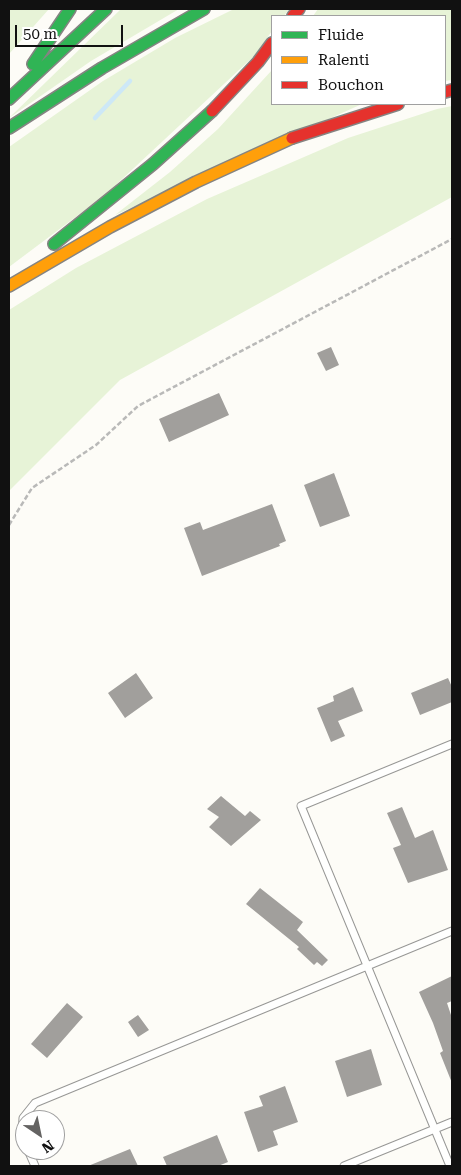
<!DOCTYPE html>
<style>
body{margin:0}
#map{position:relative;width:461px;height:1175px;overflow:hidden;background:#fdfcf7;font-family:"Roboto Serif",serif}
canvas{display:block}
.frame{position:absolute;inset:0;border:10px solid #111;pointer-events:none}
.legend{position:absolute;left:271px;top:15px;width:175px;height:90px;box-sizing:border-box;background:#fff;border:1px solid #a0a0a0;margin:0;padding:6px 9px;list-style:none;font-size:15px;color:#111}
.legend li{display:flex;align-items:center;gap:10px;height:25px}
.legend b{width:25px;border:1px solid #a0a0a0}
.north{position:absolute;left:15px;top:1110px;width:50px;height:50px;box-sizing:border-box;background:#fff;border:1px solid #a0a0a0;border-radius:50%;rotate:146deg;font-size:14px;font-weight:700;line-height:20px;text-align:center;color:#111}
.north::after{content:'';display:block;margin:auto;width:18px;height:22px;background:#646362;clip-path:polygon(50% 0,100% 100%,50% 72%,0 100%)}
.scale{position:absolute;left:15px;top:25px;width:108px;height:22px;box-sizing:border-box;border:2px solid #111;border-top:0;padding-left:6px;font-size:15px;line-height:18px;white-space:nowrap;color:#111;-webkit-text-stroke:4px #fff;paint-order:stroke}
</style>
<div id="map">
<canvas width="461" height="1175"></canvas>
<div class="frame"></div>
<ul class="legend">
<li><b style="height:6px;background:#30b455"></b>Fluide</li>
<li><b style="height:6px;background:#ff9f0a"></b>Ralenti</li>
<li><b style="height:6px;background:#e5322d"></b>Bouchon</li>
</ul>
<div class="north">N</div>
<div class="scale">50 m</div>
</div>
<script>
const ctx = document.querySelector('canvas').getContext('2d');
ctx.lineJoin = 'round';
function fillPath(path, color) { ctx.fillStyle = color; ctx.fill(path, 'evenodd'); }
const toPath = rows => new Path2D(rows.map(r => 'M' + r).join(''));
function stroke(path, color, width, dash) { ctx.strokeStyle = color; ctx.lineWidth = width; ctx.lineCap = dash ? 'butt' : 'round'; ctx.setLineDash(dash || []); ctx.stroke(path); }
const green = toPath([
 [9,9,49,9,9,54],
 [121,9,179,9,91,61,9,118],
 [234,9,289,9,284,16,272,16,272,31,254,56,105,195,9,267,9,147,103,81,175,38],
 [318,9,452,9,452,80,445,81,445,16,313,16],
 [272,70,272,104,362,104,115,215,170,172,218,129],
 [452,106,452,197,120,380,9,491,9,310,76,268,207,199,348,138,437,109]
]);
const stream = toPath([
 [95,118,130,81]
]);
const building = toPath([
 [331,347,339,365,326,371,317,353],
 [219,393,229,415,169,442,159,419],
 [334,473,350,516,320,527,304,485],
 [272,504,286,541,279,544,280,546,202,576,184,528,200,522,203,530],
 [136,673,153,698,125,718,108,693],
 [448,678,452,687,452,702,420,715,411,693],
 [353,687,363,711,338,721,345,736,331,742,317,708,334,701,333,696],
 [221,796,245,816,250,811,261,820,231,846,209,827,219,817,207,809],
 [402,807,415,838,433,830,448,870,408,883,393,848,401,845,387,813],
 [260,888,303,922,297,930,328,960,322,966,317,962,314,965,297,949,299,947,246,904],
 [452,976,452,1001,447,1003,452,1018,452,1083,440,1053,443,1051,433,1023,419,992],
 [67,1003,83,1017,47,1058,31,1044],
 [138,1015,149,1030,138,1037,128,1022],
 [371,1049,382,1085,347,1097,335,1061],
 [285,1086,298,1122,273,1131,278,1145,258,1152,244,1112,263,1106,259,1096],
 [217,1135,228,1162,218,1166,167,1166,163,1157],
 [130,1149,138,1166,88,1166]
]);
const path = toPath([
 [9,525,32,488,96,445,138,406,452,239]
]);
const lane = toPath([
 [25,1144,22,1136,23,1118,35,1103,452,931],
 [28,1150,35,1166],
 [344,1166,452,1122],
 [450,1166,301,806,452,744]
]);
const fast = toPath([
 [33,64,70,9],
 [9,99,106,9],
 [9,128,102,68,204,9],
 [54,244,153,164,212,111]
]);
const slow = toPath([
 [9,286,110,227,196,182,292,138]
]);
const jam = toPath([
 [293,16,299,9],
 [445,92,452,90],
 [212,111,258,62,272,43],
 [292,138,398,104]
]);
fillPath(green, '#e7f3d7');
stroke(stream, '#cde8f7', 4.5);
fillPath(building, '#a19f9c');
stroke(lane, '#979795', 9);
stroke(fast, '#858482', 14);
stroke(slow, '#858482', 14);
stroke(jam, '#858482', 14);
stroke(path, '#b9b9b8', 2.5, [5, 2.5]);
stroke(lane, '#fffffe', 7);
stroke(fast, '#30b455', 11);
stroke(slow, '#ff9f0a', 11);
stroke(jam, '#e5322d', 11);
</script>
